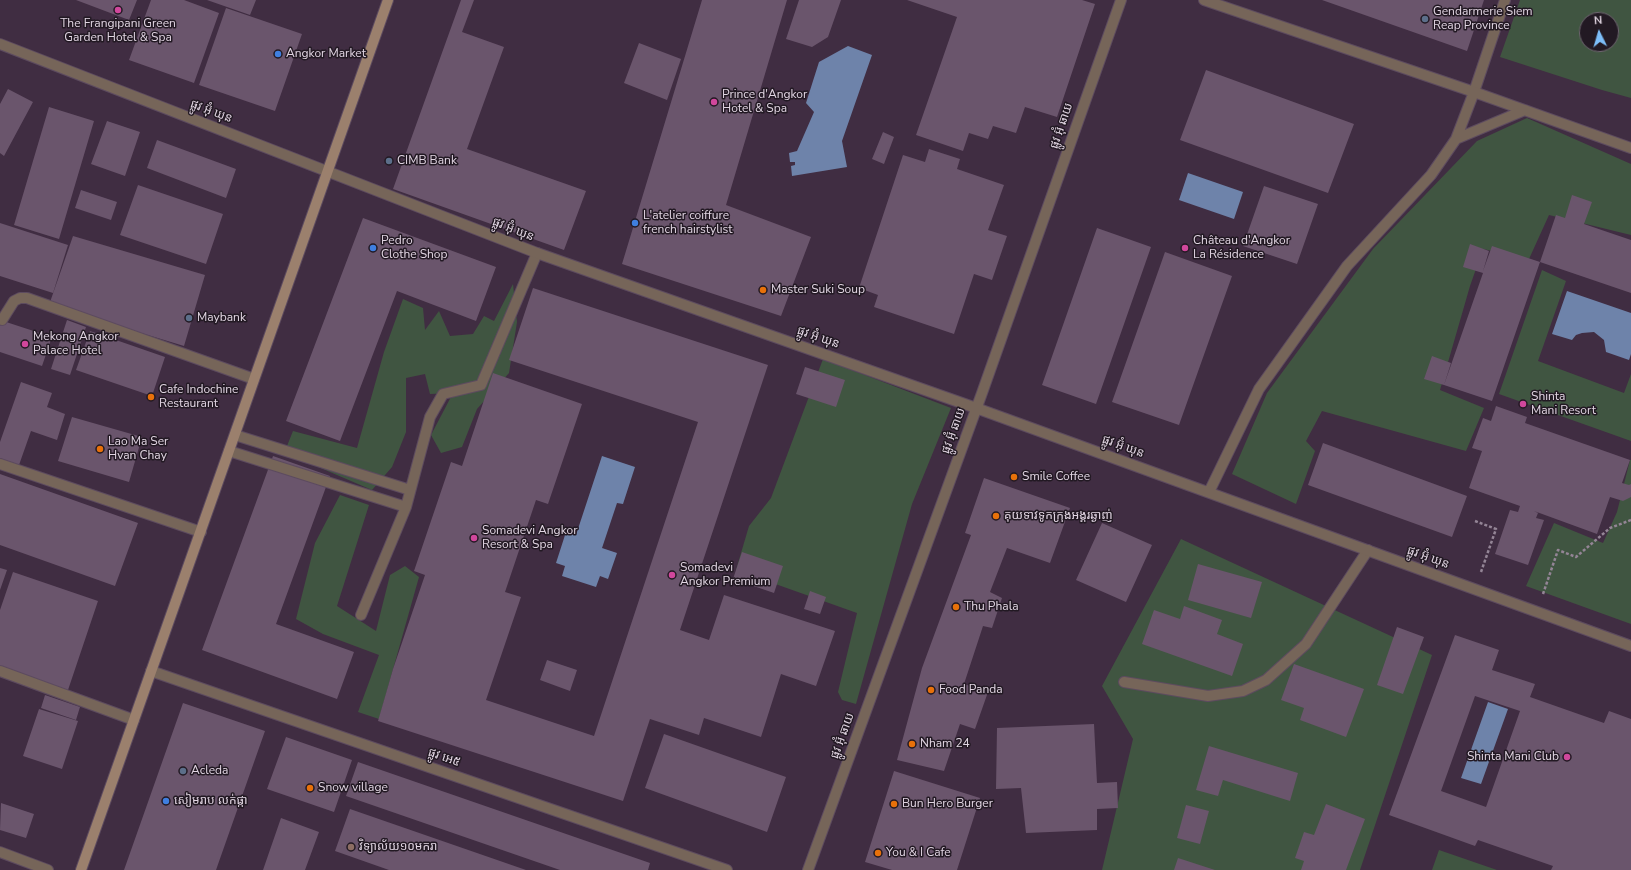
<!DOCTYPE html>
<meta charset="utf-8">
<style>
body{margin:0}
#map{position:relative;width:1631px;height:870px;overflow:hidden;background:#402d42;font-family:"Nunito Sans",sans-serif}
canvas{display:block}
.north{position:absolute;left:1579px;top:12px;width:40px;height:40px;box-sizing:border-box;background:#221923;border:1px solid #6e646f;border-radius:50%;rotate:355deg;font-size:11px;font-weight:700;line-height:16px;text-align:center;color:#e1d5e2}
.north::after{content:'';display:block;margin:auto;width:14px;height:18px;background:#7dbef9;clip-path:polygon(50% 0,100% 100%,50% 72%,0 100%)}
</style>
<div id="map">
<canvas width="1631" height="870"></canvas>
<div class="north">N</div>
</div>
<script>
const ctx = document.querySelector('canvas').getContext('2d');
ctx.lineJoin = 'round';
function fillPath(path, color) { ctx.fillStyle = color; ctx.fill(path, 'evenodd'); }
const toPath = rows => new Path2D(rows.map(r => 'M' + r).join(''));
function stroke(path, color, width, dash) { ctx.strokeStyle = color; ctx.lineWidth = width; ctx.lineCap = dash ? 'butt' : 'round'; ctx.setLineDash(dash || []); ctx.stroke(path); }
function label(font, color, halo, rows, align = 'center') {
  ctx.font = font + ' "Nunito Sans","Noto Sans Khmer",sans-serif'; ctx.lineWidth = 3; ctx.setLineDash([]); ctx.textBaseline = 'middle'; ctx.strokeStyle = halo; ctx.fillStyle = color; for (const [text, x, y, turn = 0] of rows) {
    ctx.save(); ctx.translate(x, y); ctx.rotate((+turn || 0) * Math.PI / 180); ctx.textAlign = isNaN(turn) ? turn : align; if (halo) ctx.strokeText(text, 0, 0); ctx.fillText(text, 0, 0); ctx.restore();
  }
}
const green = toPath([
 [1520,0,1631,0,1631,98,1602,90,1500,57],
 [1587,20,1611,20,1611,44,1587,44],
 [1527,118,1631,164,1631,235,1549,215,1529,259,1483,249,1470,286,1440,390,1484,408,1466,451,1322,411,1306,441,1315,451,1296,504,1232,474,1267,393,1373,249,1477,141],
 [1542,270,1566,281,1538,361,1624,393,1631,374,1631,441,1499,394],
 [513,284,517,322,509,373,477,409,462,447,441,453,431,435,453,393,430,394,425,374,406,378,406,432,392,467,372,490,288,454,287,446,293,431,357,448,384,352,403,299,423,308,425,330,439,311,450,336,473,334,484,316,494,321],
 [823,359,951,408,912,504,856,704,842,700,838,692,857,613,736,570,749,526,771,498],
 [1630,460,1631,460,1631,624,1526,586,1554,523,1603,543,1617,512],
 [340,495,369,505,337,606,376,631,390,575,405,566,419,577,379,719,358,712,379,655,323,634,296,619,315,543],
 [1181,539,1432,655,1360,870,1102,870,1133,739,1102,686],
 [1439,850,1497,870,1432,870]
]);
const water = toPath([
 [848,46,872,55,842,141,847,167,792,176,791,166,795,165,795,162,790,162,789,153,797,151,814,112,806,103,819,62],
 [1188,173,1243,192,1234,219,1179,200],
 [1567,291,1631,313,1631,354,1629,360,1606,352,1604,340,1594,332,1582,333,1576,335,1572,340,1552,334],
 [602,456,635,467,623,504,617,503,602,548,617,553,608,579,600,576,596,587,562,576,565,566,556,563,566,532,576,535],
 [1488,702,1508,709,1481,784,1461,778]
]);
const building = toPath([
 [76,0,137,0,129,20],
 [151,0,184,0,219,13,194,83,129,60],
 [207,0,256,0,250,15],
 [461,0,474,0,462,32,504,47,467,149,586,191,564,250,393,189],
 [702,0,787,0,726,205,811,237,781,316,622,264],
 [799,0,841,0,828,37,812,47,786,39],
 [907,0,1082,0,1095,4,1057,117,1025,107,1016,133,993,126,988,139,969,133,963,151,916,135,957,17],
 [1322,0,1484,0,1467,51],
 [226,8,302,34,275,111,199,85],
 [639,43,681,59,667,100,624,83],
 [1206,70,1354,124,1328,193,1180,140],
 [8,89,33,102,4,156,0,153,0,104],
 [49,107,94,121,59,239,14,225],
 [107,121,140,132,125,176,91,164],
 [883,132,894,137,884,164,872,159],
 [157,140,236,169,226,198,147,168],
 [929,149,960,159,957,169,1004,185,988,230,1007,236,992,280,974,274,954,334,874,307,878,295,859,288,903,155,925,162],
 [138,185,223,214,206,264,120,235],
 [1264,186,1318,204,1297,264,1243,246],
 [81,190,117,202,111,220,75,208],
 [1572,195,1592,202,1584,224,1631,240,1631,293,1540,262,1556,215,1565,218],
 [363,218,496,267,476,321,397,291,340,441,286,421],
 [0,223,68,245,53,293,0,276],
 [1097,228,1151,247,1096,404,1042,385],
 [73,236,205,275,184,346,49,305],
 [1470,244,1489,251,1483,271,1492,246,1540,262,1492,401,1444,385,1483,273,1463,267],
 [1165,252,1232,276,1179,425,1112,402],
 [533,288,768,365,680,630,709,640,724,595,835,631,816,686,781,674,761,737,704,718,699,735,650,719,623,801,378,721,393,669,425,575,414,571,451,462,462,466,493,373,582,404,548,504,536,500,505,592,521,597,486,700,594,736,698,422,509,360],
 [0,320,52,337,42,366,0,352],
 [67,320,86,327,70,375,51,369],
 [90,331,165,357,152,396,76,370],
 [1432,356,1451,363,1444,385,1424,379],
 [805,367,845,380,836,407,796,394],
 [21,382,52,393,47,407,65,414,57,440,31,431,19,465,0,458,0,442],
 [1496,406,1527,417,1525,423,1630,460,1622,483,1629,485,1631,484,1631,497,1623,501,1610,497,1597,534,1534,511,1538,513,1536,518,1544,520,1528,565,1495,554,1510,510,1518,512,1520,506,1469,488,1482,451,1472,448,1483,418,1491,421],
 [72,417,142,437,129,482,58,461],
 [1323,443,1467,496,1452,537,1308,485],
 [273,456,330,476,276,624,354,652,337,699,202,650],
 [0,474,138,523,115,586,0,545],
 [984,478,1070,508,1050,563,1007,548,990,592,1002,598,992,628,983,626,964,684,988,692,975,729,960,724,944,771,897,760,922,668,971,535,965,533],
 [1102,523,1152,545,1126,602,1076,580],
 [742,552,783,566,774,593,733,579],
 [1198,564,1262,582,1251,618,1188,600],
 [0,568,7,570,0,590],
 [13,572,98,601,68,690,0,667,0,610],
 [810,591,826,597,820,614,804,609],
 [1184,606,1222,620,1217,634,1243,644,1232,676,1142,644,1154,610,1180,619],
 [1397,627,1424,637,1403,694,1377,685],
 [1455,635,1499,650,1492,670,1535,684,1530,697,1604,723,1609,711,1631,719,1631,870,1551,870,1553,866,1478,840,1475,846,1389,815],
 [1475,696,1520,711,1486,807,1441,791],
 [547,660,577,670,570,691,540,680],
 [1294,664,1364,689,1346,737,1300,720,1304,708,1281,700],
 [45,695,80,707,76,720,41,708],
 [183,703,265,731,216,870,124,870],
 [39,709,78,721,62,769,23,756],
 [1094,724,1097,783,1117,782,1118,808,1097,809,1097,830,1026,833,1021,788,996,789,997,728],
 [664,734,786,777,767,832,645,788],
 [286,737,352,760,334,812,267,789],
 [1209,746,1298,773,1290,801,1223,780,1218,796,1196,790],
 [358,762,650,863,648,870,560,870,346,796],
 [894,771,980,798,957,870,892,870,865,862],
 [1,803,34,814,26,838,0,830],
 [1326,804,1365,819,1346,870,1301,870,1304,861,1295,858,1304,832,1314,835],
 [1186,805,1209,811,1200,844,1177,838],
 [350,809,526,870,389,870,335,851],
 [281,818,319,832,305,870,263,870],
 [1178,858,1215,870,1174,870]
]);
const path = toPath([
 [1475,521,1496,529,1481,572],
 [1543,594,1558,550,1576,557,1610,528,1631,520]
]);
const service = toPath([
 [1474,92,1505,0],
 [2,320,14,301,20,298,27,298,254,379],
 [235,435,410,490],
 [229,451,406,507],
 [0,464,201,532],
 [361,615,406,507,430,417,443,394,481,385,537,253],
 [0,671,134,720],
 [1124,682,1208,696,1243,691,1266,680,1306,644,1368,550],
 [0,852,48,870]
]);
const minor = toPath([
 [1204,0,1474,92,1631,148],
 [0,44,537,253,976,408,1631,646],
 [1456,139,1525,110],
 [1209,492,1259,389,1347,266,1431,175,1456,139,1474,92],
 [151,671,727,870],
 [808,870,982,393,1121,0]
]);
const secondary = toPath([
 [81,870,388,0]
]);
const markers = [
 [118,10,4,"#d1479c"],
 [1425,19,4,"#5c6f8a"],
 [278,54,4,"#3f7fe0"],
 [714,102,4,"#d1479c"],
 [389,161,4,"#5c6f8a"],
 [635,223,4,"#3f7fe0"],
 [373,248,4,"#3f7fe0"],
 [1185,248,4,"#d1479c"],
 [763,290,4,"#e8710a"],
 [189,318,4,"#5c6f8a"],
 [25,344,4,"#d1479c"],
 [151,397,4,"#e8710a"],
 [1523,404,4,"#d1479c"],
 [100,449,4,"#e8710a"],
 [1014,477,4,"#e8710a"],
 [996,516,4,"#e8710a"],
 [474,538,4,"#d1479c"],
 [672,575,4,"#d1479c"],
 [956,607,4,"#e8710a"],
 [931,690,4,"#e8710a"],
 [912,744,4,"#e8710a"],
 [1567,757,4,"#d1479c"],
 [183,771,4,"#5c6f8a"],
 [310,788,4,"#e8710a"],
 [166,801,4,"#3f7fe0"],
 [894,804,4,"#e8710a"],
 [351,847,4,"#8d6e63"],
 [878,853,4,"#e8710a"]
];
const poiNames = [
 ["Gendarmerie Siem",1433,12],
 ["Reap Province",1433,26],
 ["The Frangipani Green",118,24,"center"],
 ["Garden Hotel & Spa",118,38,"center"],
 ["Angkor Market",286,54],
 ["Prince d'Angkor",722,95],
 ["Hotel & Spa",722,109],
 ["CIMB Bank",397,161],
 ["L'atelier coiffure",643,216],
 ["french hairstylist",643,230],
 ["Pedro",381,241],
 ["Clothe Shop",381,255],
 ["Château d'Angkor",1193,241],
 ["La Résidence",1193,255],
 ["Master Suki Soup",771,290],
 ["Maybank",197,318],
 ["Mekong Angkor",33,337],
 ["Palace Hotel",33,351],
 ["Cafe Indochine",159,390],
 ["Restaurant",159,404],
 ["Shinta",1531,397],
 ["Mani Resort",1531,411],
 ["Lao Ma Ser",108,442],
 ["Hvan Chay",108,456],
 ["Smile Coffee",1022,477],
 ["គុយទាវទូកក្រុងអង្គរឆ្ងាញ់",1004,516],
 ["Somadevi Angkor",482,531],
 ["Resort & Spa",482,545],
 ["Somadevi",680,568],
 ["Angkor Premium",680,582],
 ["Thu Phala",964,607],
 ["Food Panda",939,690],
 ["Nham 24",920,744],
 ["Shinta Mani Club",1559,757,"right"],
 ["Acleda",191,771],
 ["Snow village",318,788],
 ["សៀមរាប លក់ផ្កា",174,801],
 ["Bun Hero Burger",902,804],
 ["វិទ្យាល័យ១០មករា",359,847],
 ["You & I Cafe",886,853]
];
const streetNames = [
 ["ផ្លូវ អ៊ុំ ឃុន",211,112,21],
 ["ផ្លូវ អ៊ុំ ឆាយ",1062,126,-71],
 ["ផ្លូវ អ៊ុំ ឃុន",513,230,22],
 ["ផ្លូវ អ៊ុំ ឃុន",818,338,19],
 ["ផ្លូវ អ៊ុំ ឆាយ",954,431,-70],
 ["ផ្លូវ អ៊ុំ ឃុន",1123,447,20],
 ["ផ្លូវ អ៊ុំ ឃុន",1428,558,20],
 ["ផ្លូវ អ៊ុំ ឆាយ",843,736,-70],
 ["ផ្លូវ អេ៥",444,758,19]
];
fillPath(green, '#405541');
fillPath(water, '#6e83aa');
fillPath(building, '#6a556c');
stroke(service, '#5d4b5f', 12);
stroke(minor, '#5d4b5f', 12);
stroke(secondary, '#5d4b5f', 12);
stroke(path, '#948596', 2.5, [3, 2]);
stroke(service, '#766559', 10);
stroke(minor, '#766559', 10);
stroke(secondary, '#9b806d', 10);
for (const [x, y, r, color] of markers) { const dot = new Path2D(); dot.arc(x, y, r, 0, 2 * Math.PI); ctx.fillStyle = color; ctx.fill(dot); stroke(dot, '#221923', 1.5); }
label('12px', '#e1d5e2', '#221923', poiNames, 'left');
label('12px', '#e1d5e2', '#221923', streetNames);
</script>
